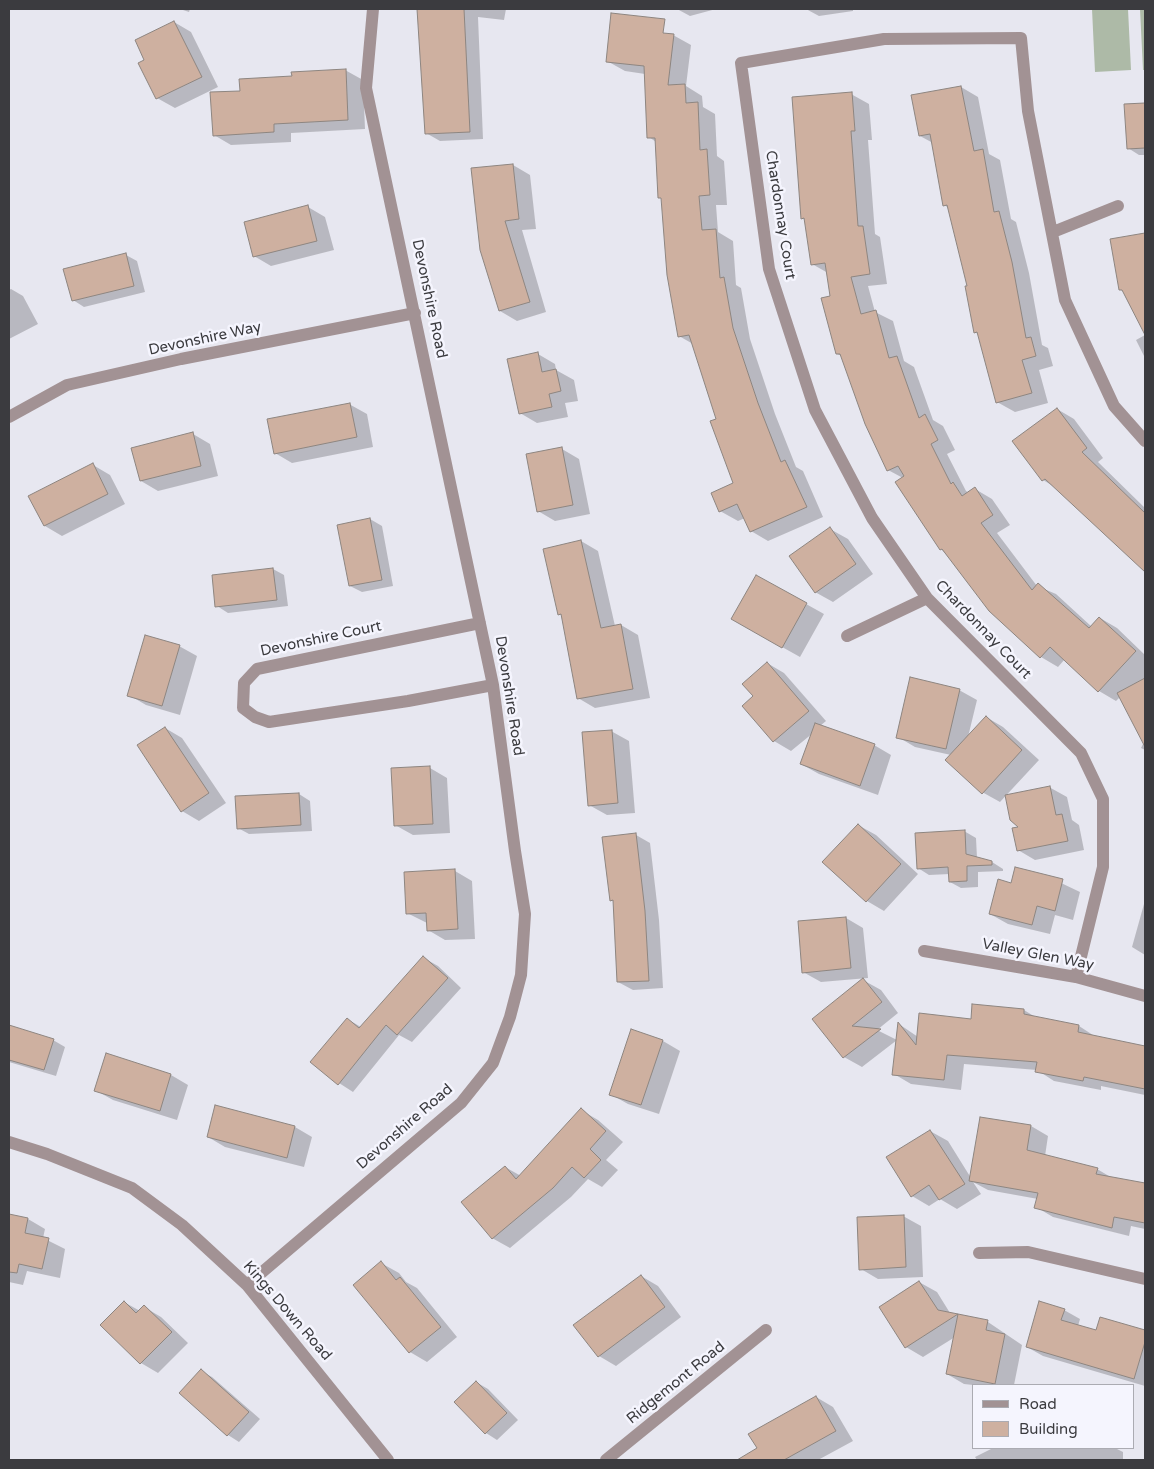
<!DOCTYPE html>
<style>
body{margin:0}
#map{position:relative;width:1154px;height:1469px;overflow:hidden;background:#e7e7f0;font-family:"Varela Round",sans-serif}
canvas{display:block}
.frame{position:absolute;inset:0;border:10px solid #3b3b3f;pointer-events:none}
.legend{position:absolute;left:972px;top:1384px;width:162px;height:65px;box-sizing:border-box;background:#f5f5fe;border:1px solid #ababb2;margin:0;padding:6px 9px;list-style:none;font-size:15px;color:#3b3b3f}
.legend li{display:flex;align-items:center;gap:10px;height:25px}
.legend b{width:25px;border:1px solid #ababb2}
</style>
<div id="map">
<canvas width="1154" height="1469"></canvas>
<div class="frame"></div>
<ul class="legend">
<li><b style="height:6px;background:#a29294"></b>Road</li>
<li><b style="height:14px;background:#ceb0a0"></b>Building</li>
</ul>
</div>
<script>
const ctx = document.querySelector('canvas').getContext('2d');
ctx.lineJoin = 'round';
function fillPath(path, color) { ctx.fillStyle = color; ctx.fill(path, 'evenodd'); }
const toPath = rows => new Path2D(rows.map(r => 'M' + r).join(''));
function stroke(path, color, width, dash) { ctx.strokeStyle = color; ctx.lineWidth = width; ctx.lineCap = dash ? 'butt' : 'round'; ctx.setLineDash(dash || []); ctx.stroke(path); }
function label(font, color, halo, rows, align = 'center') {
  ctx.font = font + ' "Varela Round",sans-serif'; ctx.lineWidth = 5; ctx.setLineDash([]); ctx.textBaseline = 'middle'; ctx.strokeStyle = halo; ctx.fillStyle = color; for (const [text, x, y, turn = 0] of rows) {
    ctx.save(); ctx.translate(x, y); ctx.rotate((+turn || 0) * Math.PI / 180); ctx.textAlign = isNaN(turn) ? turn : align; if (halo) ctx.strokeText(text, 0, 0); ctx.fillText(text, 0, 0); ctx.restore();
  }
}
const green = toPath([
 [1092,9,1128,9,1131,70,1095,72],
 [1140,9,1145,9,1145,70,1143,70]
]);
const shadow = toPath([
 [180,9,190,9,189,12],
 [429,9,506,9,504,20,478,17,483,139,440,141,426,133,426,31],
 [677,9,716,9,690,16],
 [806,9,853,9,853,11,819,16],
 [174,22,191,32,218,87,175,108,157,98,146,61],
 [673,35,691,45,686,86,702,96,703,107,715,114,717,156,724,161,727,205,716,205,718,232,733,241,736,285,741,288,750,339,775,414,796,467,803,471,823,517,768,541,751,531,745,518,738,521,720,511,735,484,718,419,693,344,679,336,663,199,659,197,656,142,649,137,645,74,625,71,607,61],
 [345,70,363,80,365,129,291,133,291,142,231,145,214,135,241,92,293,77],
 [961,87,978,97,989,154,1000,160,1011,219,1016,222,1029,273,1042,345,1048,348,1053,366,1039,370,1048,403,1015,412,997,402,978,334,975,332,968,287,949,208,944,205,933,143,920,136],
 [851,94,869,104,872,140,868,140,875,234,880,237,887,284,868,286,875,312,893,321,904,361,914,367,933,420,943,426,955,450,947,454,966,491,969,493,975,489,992,499,1010,525,997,533,1037,586,1056,594,1092,627,1100,618,1117,628,1145,655,1145,750,1141,748,1144,742,1120,697,1116,701,1099,691,1065,659,1058,667,1041,657,941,549,896,483,903,478,888,470,842,356,837,354,828,273,812,264,805,220,802,218],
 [1145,104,1145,155,1139,155,1128,148,1126,105],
 [513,165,530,175,536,229,522,230,546,312,517,321,500,311,473,169],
 [308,207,325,217,334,250,271,266,254,256],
 [1145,234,1145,332,1125,293,1120,289,1111,240],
 [126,255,137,261,145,292,84,307,73,300],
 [11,289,23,296,38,324,9,339,9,290],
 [1145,335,1145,358,1136,340],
 [538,354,555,364,556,370,574,380,578,401,565,403,568,417,537,423,520,413],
 [349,404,367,414,373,447,292,463,275,453],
 [1057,409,1074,419,1103,458,1098,462,1145,508,1145,570,1058,489,1043,480],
 [193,434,210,444,218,476,158,491,141,481],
 [562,449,579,459,590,514,555,521,538,511],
 [93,465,110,475,125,504,62,536,45,526,30,496],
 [370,519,382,526,393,586,362,592,350,586],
 [830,529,848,539,873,574,833,602,815,592],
 [581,541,598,551,615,626,621,625,638,635,650,698,595,708,578,698,563,616,559,614],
 [273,569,284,575,288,606,228,613,217,606],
 [756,576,824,614,800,657,732,619],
 [179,646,197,656,180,715,146,705,129,695],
 [767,663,784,673,826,721,820,726,874,745,891,755,878,795,819,774,801,764,813,733,791,751,774,741,743,707,755,697],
 [959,690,977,700,968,737,986,717,1003,727,1039,760,1000,802,982,792,951,755,915,747,898,737],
 [165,728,182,738,226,803,199,821,182,811],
 [611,731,629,741,635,813,607,815,589,805],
 [430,768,447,778,450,833,413,835,395,825],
 [1049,787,1067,797,1072,820,1079,825,1084,850,1035,860,1018,850,1021,828],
 [299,794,310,801,312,831,249,834,238,828],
 [858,825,876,835,918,874,884,911,867,901,824,862],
 [964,831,976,838,977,858,992,862,1003,869,1003,871,978,872,978,887,961,888,950,882,950,874,929,875,918,868],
 [636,835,650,843,659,920,663,988,633,990,618,982,614,902,611,900],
 [455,871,472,881,475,939,445,940,428,930,427,923,407,913],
 [1059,882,1080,892,1073,920,1055,915,1050,934,1008,924,990,914,1012,884],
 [1144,904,1145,904,1145,955,1132,947],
 [846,918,863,928,868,978,821,982,803,972],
 [424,958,438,966,461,988,412,1042,399,1035,353,1092,339,1083,347,1019,361,1027],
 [863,980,881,990,898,1013,877,1030,897,1040,862,1067,844,1057,814,1019],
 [974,1006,1024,1010,1037,1018,1079,1026,1096,1037,1145,1047,1145,1095,1101,1086,1101,1090,1054,1081,1037,1070,964,1064,961,1090,911,1084,894,1074,899,1024,918,1037,972,1020],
 [9,1026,53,1040,65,1047,56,1076,9,1062],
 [663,1041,680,1051,659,1114,628,1104,610,1094],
 [106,1055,171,1075,188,1085,177,1120,113,1100,95,1090],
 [216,1107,295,1127,312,1137,304,1167,225,1147,208,1137],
 [581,1110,598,1120,623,1142,606,1160,618,1170,602,1187,588,1179,571,1197,510,1248,492,1238,505,1167,521,1176],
 [1031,1126,1048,1136,1045,1156,1097,1169,1114,1179,1145,1184,1145,1229,1131,1226,1129,1236,1053,1217,1036,1207,1038,1199,988,1190,973,1182,981,1194,957,1209,940,1199,929,1206,912,1196,930,1131,948,1141,971,1178],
 [9,1215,28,1219,45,1229,43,1238,65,1249,60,1278,27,1271,23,1285,9,1282],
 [903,1216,921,1226,923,1277,878,1279,861,1269],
 [381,1263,399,1273,406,1282,417,1288,457,1337,427,1362,410,1352],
 [641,1276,658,1286,681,1317,616,1366,599,1356],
 [919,1282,937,1292,950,1313,988,1322,1022,1345,1014,1385,973,1385,964,1384,947,1374,955,1337,923,1357,906,1347],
 [124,1302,140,1311,144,1307,161,1317,188,1343,158,1373,141,1363],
 [1064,1310,1080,1319,1078,1326,1097,1331,1101,1319,1145,1331,1145,1386,1043,1356,1027,1347],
 [201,1371,212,1377,260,1419,239,1442,228,1435,181,1393],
 [476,1382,488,1389,518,1420,497,1440,486,1433],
 [816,1397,833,1407,853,1441,818,1460,739,1460,758,1449],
 [993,1448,1115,1448,1123,1452,1123,1460,977,1460,975,1457]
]);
const building = toPath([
 [417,9,464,9,470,132,425,134,417,9],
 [611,13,665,19,663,33,674,34,668,85,685,84,686,103,698,102,700,150,707,149,710,195,699,196,702,230,716,229,720,278,724,277,733,328,758,403,781,462,785,460,807,507,750,532,737,504,719,512,711,493,733,483,710,421,716,419,689,335,678,337,667,275,661,198,658,198,655,138,647,138,644,66,606,62,611,13],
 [174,21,202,77,156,99,138,63,144,60,135,40,174,21],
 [346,69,348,120,274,124,274,132,213,136,210,92,240,91,239,79,292,76,291,72,346,69],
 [961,86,974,151,983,149,994,212,999,211,1012,262,1026,338,1031,337,1036,356,1022,360,1032,393,996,403,977,332,974,333,965,286,967,286,947,205,943,206,930,134,919,136,911,95,961,86],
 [852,92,855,131,851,131,858,226,863,226,870,274,851,277,861,314,876,310,889,358,897,356,919,418,925,414,938,440,931,444,951,484,953,482,962,496,975,487,993,515,981,523,1032,590,1038,583,1089,628,1099,617,1136,651,1098,692,1050,647,1040,658,989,611,942,549,940,550,895,482,904,476,898,466,887,471,865,424,840,354,836,354,821,298,830,296,825,263,811,265,804,218,801,219,792,97,852,92],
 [1145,103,1145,148,1127,149,1124,104,1145,103],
 [513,164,519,219,505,221,530,302,499,311,480,250,471,168,513,164],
 [308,205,317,241,253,257,244,222,308,205],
 [1145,233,1145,335,1122,290,1119,290,1110,239,1145,233],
 [126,253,134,286,72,301,63,269,126,253],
 [538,352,542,372,556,369,561,391,549,394,552,407,519,414,507,359,538,352],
 [350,403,357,437,274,454,267,419,350,403],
 [1057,408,1087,448,1082,452,1145,513,1145,572,1045,479,1042,481,1012,441,1057,408],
 [193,432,201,466,140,481,131,448,193,432],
 [562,447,573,505,537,512,526,454,562,447],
 [93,463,108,494,44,526,28,496,93,463],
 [370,518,382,580,349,586,337,525,370,518],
 [830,527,856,564,815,593,789,556,830,527],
 [581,540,601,628,621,624,633,689,577,699,561,614,558,615,543,549,581,540],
 [273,568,277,600,215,607,212,575,273,568],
 [756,575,807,603,782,648,731,619,756,575],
 [145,635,180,645,162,706,127,696,145,635],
 [767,662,809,711,773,742,742,706,753,696,742,684,767,662],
 [910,677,960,689,946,749,896,738,910,677],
 [1145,678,1145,747,1117,693,1145,678],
 [986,716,1022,750,982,794,945,760,986,716],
 [815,723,875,744,860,786,800,764,815,723],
 [165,727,209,793,181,812,137,745,165,727],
 [612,730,618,803,588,806,582,732,612,730],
 [430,766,433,824,394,826,391,768,430,766],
 [1050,786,1056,815,1062,814,1068,841,1017,851,1012,828,1018,827,1010,820,1005,795,1050,786],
 [299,793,301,825,237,829,235,796,299,793],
 [858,824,901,864,866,902,822,862,858,824],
 [965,830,966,854,992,861,992,865,967,866,967,881,949,882,948,867,917,869,915,833,965,830],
 [636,833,645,911,649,981,617,982,613,900,610,901,602,837,636,833],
 [1015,867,1063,879,1055,911,1037,906,1032,925,989,914,998,879,1011,883,1015,867],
 [455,869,458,929,427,931,426,913,406,914,404,872,455,869],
 [846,917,851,968,802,973,798,921,846,917],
 [423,956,448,978,397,1035,386,1025,338,1085,310,1062,347,1018,359,1028,423,956],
 [863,978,882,1002,852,1026,881,1029,843,1058,812,1019,863,978],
 [972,1004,1024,1009,1024,1014,1079,1025,1078,1032,1145,1046,1145,1089,1084,1077,1083,1081,1035,1072,1037,1062,947,1055,944,1080,892,1075,898,1022,916,1045,919,1013,971,1019,972,1004],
 [9,1025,54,1039,44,1070,9,1060,9,1025],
 [631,1029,663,1040,641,1105,609,1095,631,1029],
 [106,1053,171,1074,160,1111,94,1091,106,1053],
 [215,1105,295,1126,287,1158,207,1137,215,1105],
 [581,1108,606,1131,590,1149,601,1160,584,1178,572,1167,553,1188,492,1239,461,1202,505,1166,516,1179,581,1108],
 [980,1117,1031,1125,1027,1150,1098,1168,1096,1174,1145,1183,1145,1223,1114,1217,1112,1228,1034,1208,1038,1193,969,1181,980,1117],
 [930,1130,965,1184,939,1200,929,1185,911,1197,886,1157,930,1130],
 [9,1214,28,1218,25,1233,49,1238,42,1269,19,1264,17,1273,9,1272,9,1214],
 [904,1215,906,1267,859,1270,857,1217,904,1215],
 [381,1261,396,1280,400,1277,441,1327,409,1353,353,1285,381,1261],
 [641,1275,665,1307,598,1357,573,1325,641,1275],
 [919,1281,938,1310,988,1320,986,1330,1005,1334,995,1384,946,1374,958,1314,905,1348,879,1307,919,1281],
 [124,1301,136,1313,144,1305,172,1332,140,1364,100,1325,124,1301],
 [1039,1301,1065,1309,1061,1320,1096,1330,1100,1317,1145,1330,1145,1342,1134,1379,1026,1347,1039,1301],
 [201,1369,249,1412,227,1436,179,1393,201,1369],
 [476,1381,507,1413,485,1434,454,1402,476,1381],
 [816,1396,836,1431,784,1460,737,1460,757,1448,748,1434,816,1396]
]);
const minor = toPath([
 [1053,232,1118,206],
 [9,417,67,385,181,359,415,313],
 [480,623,257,669,244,683,243,708,255,717,269,722,408,701,493,685],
 [847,636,927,598],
 [924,951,1076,977,1145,996],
 [1076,977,1103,867,1103,799,1081,753,927,598,872,518,815,410,769,269,741,63,884,39,1021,38,1028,111,1065,300,1114,406,1145,441],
 [9,1142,47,1154,132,1188,182,1225,247,1285,388,1460],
 [979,1253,1028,1252,1145,1279],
 [247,1285,461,1103,493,1063,510,1017,521,975,525,914,515,851,493,685,366,88,373,9],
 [606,1460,766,1330]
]);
const streetNames = [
 ["Chardonnay Court",780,215,81],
 ["Devonshire Road",429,299,78],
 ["Devonshire Way",205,339,-12],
 ["Chardonnay Court",983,630,46],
 ["Devonshire Court",321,639,-12],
 ["Devonshire Road",509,696,81],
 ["Valley Glen Way",1038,955,11],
 ["Devonshire Road",405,1127,-41],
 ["Kings Down Road",287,1311,49],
 ["Ridgemont Road",676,1383,-39]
];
fillPath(green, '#adbaa7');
fillPath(shadow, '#0003');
fillPath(building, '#ceb0a0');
stroke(building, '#8d8580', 1);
stroke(minor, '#a29294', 12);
label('15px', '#3b3b3f', '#f5f5fe', streetNames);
</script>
